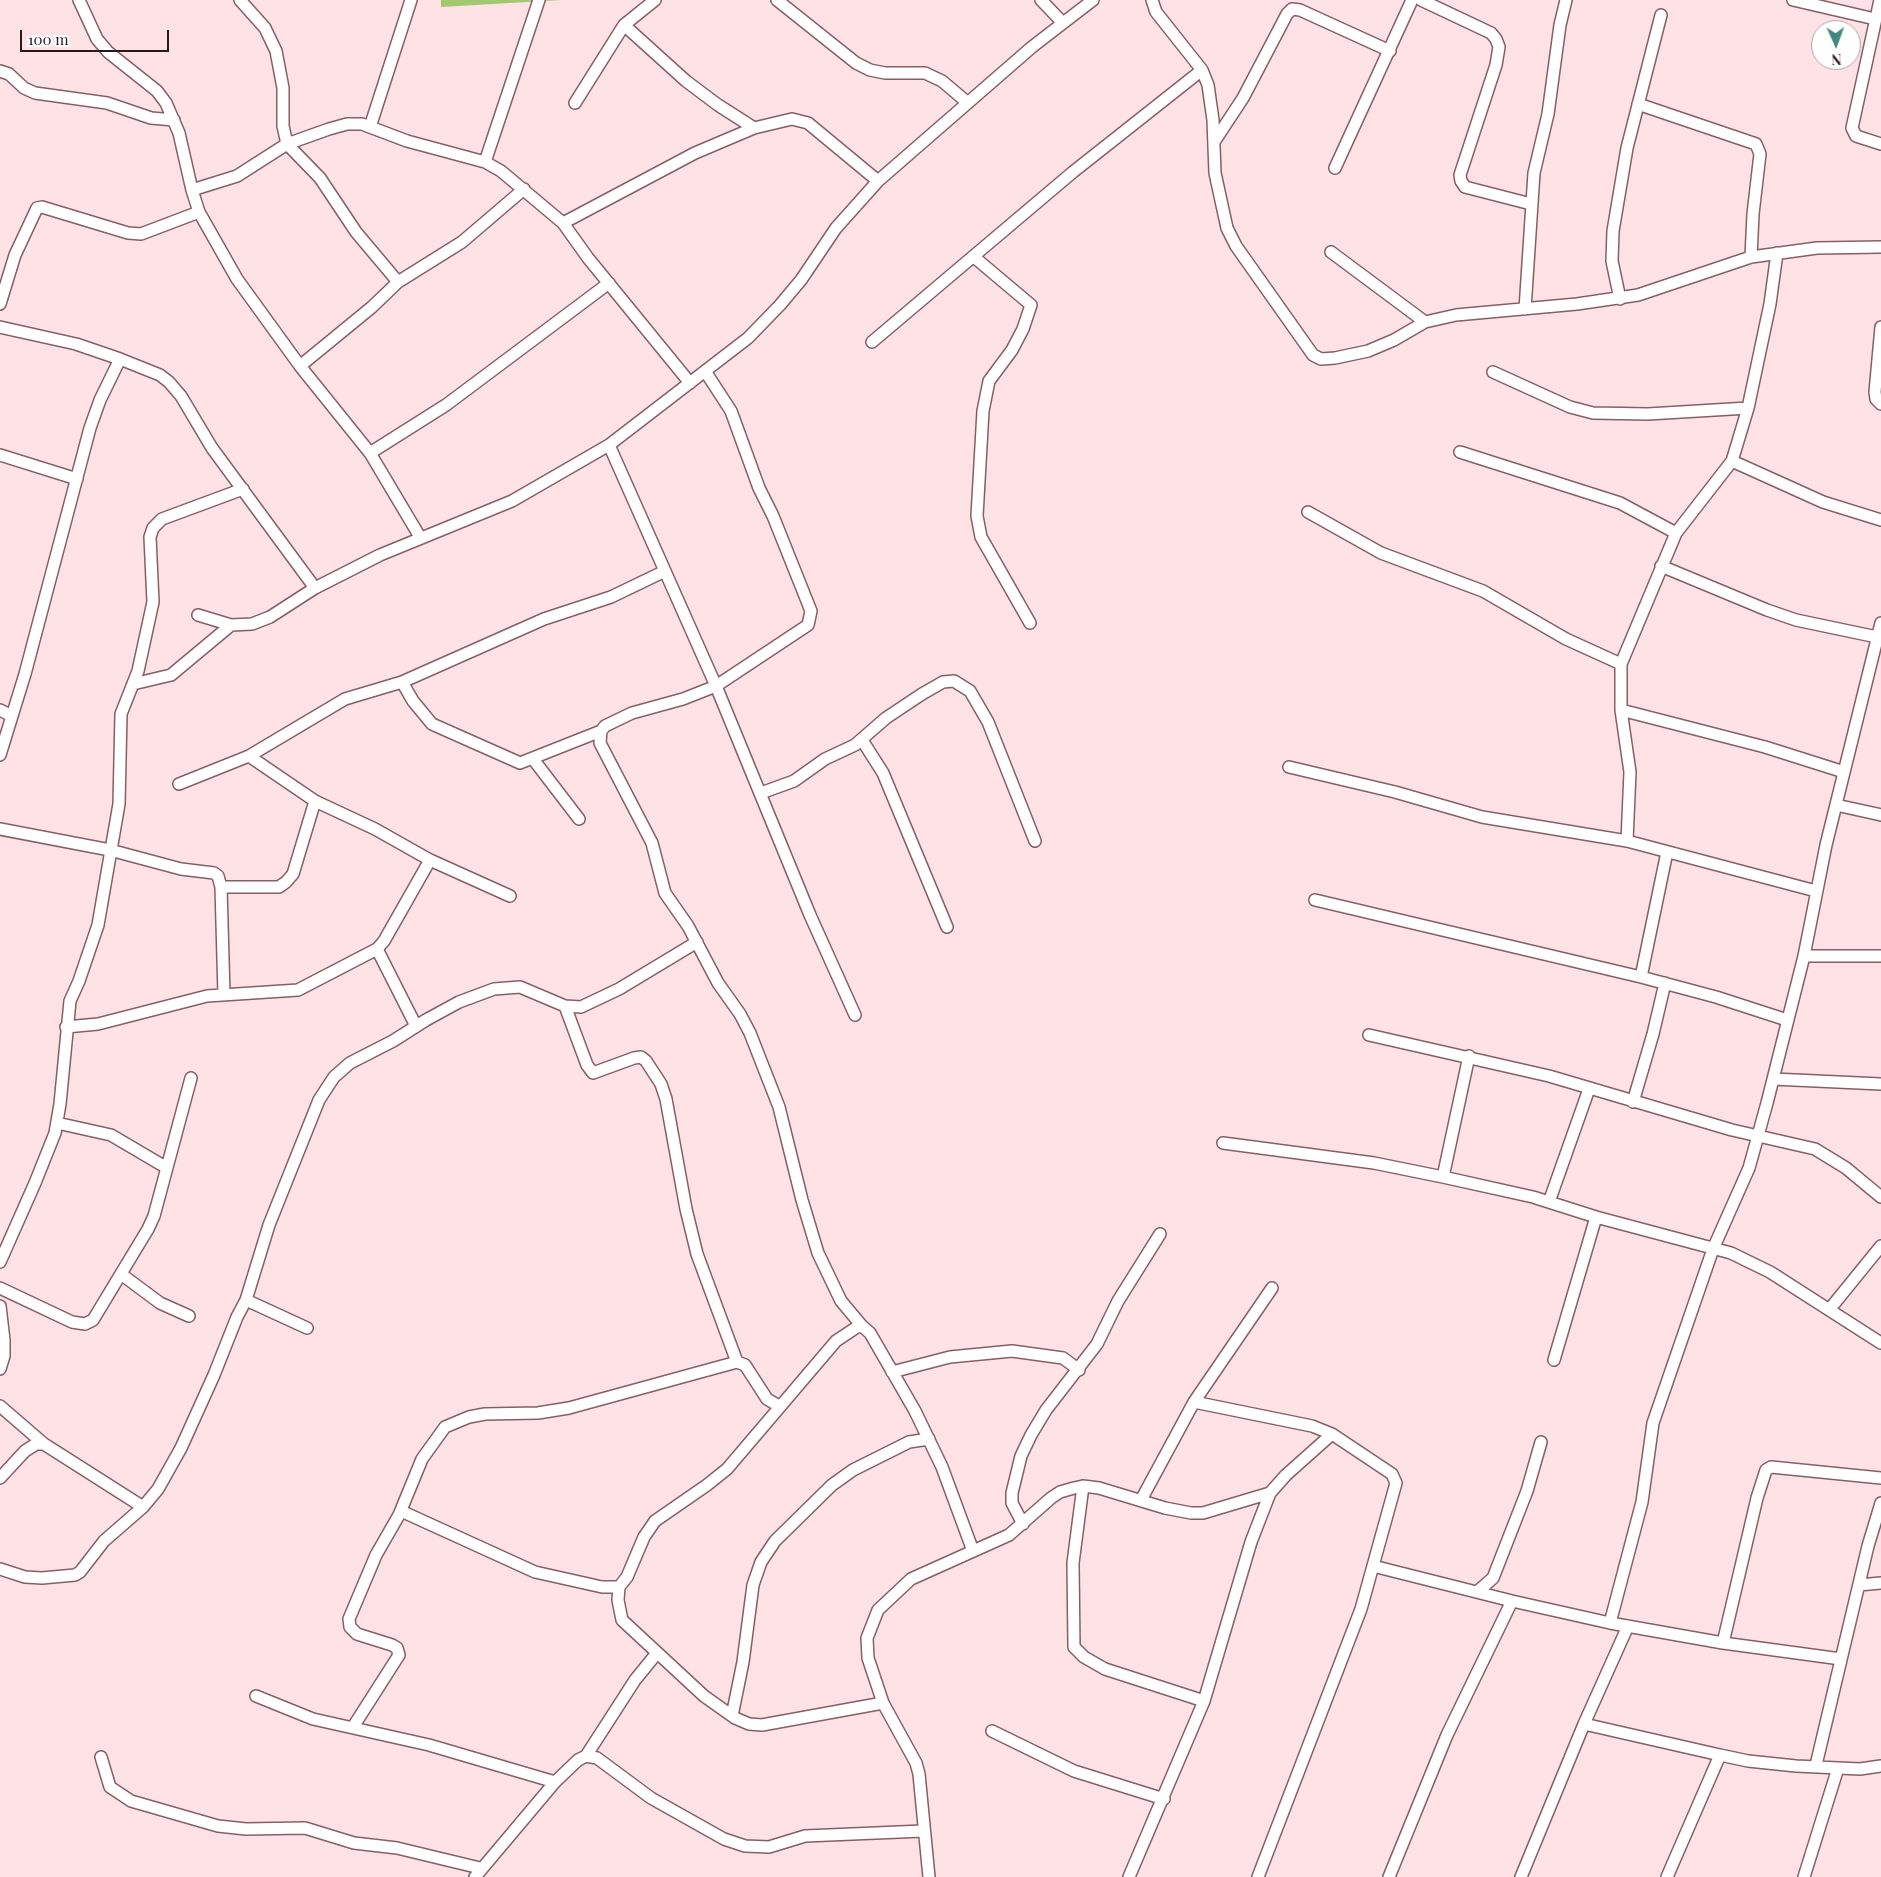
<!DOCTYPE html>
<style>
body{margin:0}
#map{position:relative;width:1881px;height:1877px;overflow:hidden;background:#fee2e6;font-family:"Playfair Display",serif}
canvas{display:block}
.north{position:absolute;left:1811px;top:20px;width:50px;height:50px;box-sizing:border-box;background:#fff;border:1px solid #a9a3a4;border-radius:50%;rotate:178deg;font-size:14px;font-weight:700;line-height:20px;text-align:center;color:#29191c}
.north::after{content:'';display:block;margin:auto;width:18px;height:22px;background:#418883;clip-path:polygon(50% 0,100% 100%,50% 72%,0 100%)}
.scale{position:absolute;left:20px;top:30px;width:149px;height:22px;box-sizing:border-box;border:2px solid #29191c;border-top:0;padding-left:6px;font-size:15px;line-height:18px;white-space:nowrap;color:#29191c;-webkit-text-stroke:4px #fff;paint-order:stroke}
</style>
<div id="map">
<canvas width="1881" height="1877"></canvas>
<div class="north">N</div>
<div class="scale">100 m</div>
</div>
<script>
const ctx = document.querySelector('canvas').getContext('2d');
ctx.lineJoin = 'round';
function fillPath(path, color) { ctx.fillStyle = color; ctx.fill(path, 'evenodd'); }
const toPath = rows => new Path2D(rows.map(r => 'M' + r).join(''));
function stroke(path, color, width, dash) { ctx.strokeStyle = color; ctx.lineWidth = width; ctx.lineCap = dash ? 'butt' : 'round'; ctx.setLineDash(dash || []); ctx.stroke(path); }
const forest = toPath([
 [441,0,562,0,441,7]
]);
const minor = toPath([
 [79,0,97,39,108,52,157,91,166,103,179,133,192,190,199,212,237,279,300,366,370,453,420,537],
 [240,0,265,28,276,51,283,88,283,126,287,144,329,129,347,124,362,124,407,141,485,162,501,171,563,223,588,258,690,383],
 [777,0,856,63,870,70,885,73,925,73,942,81,968,103],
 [1041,0,1063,23],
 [1152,0,1156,12,1202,70,1208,85,1213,120,1215,173,1227,228,1236,246,1313,355,1321,359,1335,358,1368,351,1394,340,1425,322,1456,315,1577,304,1638,295,1751,257,1817,248,1881,247],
 [1421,0,1491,33,1496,39,1499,47,1496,65,1460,175,1461,181,1465,187,1531,204],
 [1793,0,1875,19],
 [1880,0,1852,128,1856,136,1881,144],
 [624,25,686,81,718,105,754,128],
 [0,71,9,74,24,88,35,93,107,103,151,118,174,120],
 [575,103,624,25,655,0],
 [1638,104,1756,144,1760,154,1753,214,1751,257],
 [370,127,411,0],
 [1214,142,1243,98,1287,14,1292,9,1300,10,1390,51],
 [485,162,539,0],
 [1335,168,1412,0],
 [192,190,237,176,287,144,320,178,356,232,398,282],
 [563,223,695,153,754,128,792,119,808,123,878,181],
 [1331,252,1425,322],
 [974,257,1031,305,1023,329,1012,350,989,381,983,411,977,516,981,537,1030,623],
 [1620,299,1612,261,1613,231,1627,148,1661,15],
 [0,304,15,255,37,208,42,207,128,233,141,234,199,212],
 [1525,309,1534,173,1548,114,1560,25,1566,0],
 [0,327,76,344,120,359,160,375,169,382,181,396,212,448,315,588],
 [1881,327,1875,392,1876,399,1881,404],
 [872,342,1073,172,1202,70],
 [300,366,372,307,398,282,462,242,524,189],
 [1493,372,1570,407,1593,413,1648,414,1748,408],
 [609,445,716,686,810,915,855,1015],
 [1460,452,1620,503,1676,533],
 [370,453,446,405,609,283],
 [0,455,77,479],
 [1732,461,1823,502,1881,520],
 [1308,512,1381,553,1483,591,1566,639,1621,664],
 [1661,566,1767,610,1796,620,1877,637],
 [198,615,231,625,252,624,270,617,315,588,380,555,512,501,609,445,748,338,780,305,801,280,836,228,878,181,1032,47,1093,0],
 [402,682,413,701,432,724,520,763,601,731,605,726,632,713,683,699,716,686,808,625,811,611,773,516,759,488,731,411,705,371],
 [133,684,171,675,231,625],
 [0,710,12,716],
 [1621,710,1765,747,1844,772],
 [601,731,600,743,652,843,665,893,688,926,718,983,740,1014,750,1033,779,1107,802,1200,818,1253,841,1301,862,1326],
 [862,740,883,773,947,927],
 [0,755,25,674,90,428,100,400,120,359],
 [533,759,579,819],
 [1289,767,1395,792,1482,817,1627,841,1816,891],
 [179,784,249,756,345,699,402,682,544,619,611,597,665,571],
 [761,793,794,781,825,759,855,745,886,718,922,694,943,682,954,681,970,691,988,722,1035,841],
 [1836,805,1881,815],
 [0,829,110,850,181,869,214,873,218,876,221,887,224,995],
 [1627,841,1630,772,1621,710,1621,664,1676,533,1732,461,1748,408,1770,304,1777,253],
 [430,860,510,896],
 [221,887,279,887,286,882,293,874,315,801],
 [1315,900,1641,977,1716,997,1787,1020],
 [377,949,416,1026],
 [1804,956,1881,956],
 [1641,977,1667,852],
 [565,1006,587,1065,593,1073,634,1058,641,1057,646,1061,661,1084,666,1099,686,1209,697,1254,737,1362],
 [66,1027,98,1024,207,996,298,990,377,949,384,941,430,860,375,829,315,801,249,756],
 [1369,1035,1549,1076,1732,1130,1815,1149,1846,1168,1881,1197],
 [1773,1079,1881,1084],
 [1633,1102,1653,1034,1665,983],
 [57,1123,111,1135,167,1168],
 [1223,1143,1374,1163,1443,1177,1533,1197,1596,1217,1731,1253,1770,1272,1881,1343],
 [1443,1177,1469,1056],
 [1549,1202,1589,1089],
 [0,1262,35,1183,55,1133,60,1104,70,1001,79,981,98,925,119,804,121,714,138,671,153,602,150,537,153,528,162,519,243,489],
 [121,1274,160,1303,189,1316],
 [0,1288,72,1322,85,1324,93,1320,148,1229,154,1216,191,1078],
 [246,1300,307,1328],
 [0,1306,4,1340,4,1356,0,1369],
 [1829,1310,1881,1246],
 [1554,1360,1596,1217],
 [892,1372,950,1357,1012,1351,1063,1358,1079,1370],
 [1194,1402,1312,1426,1332,1434,1392,1474,1396,1483,1361,1609,1258,1877],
 [0,1406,44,1444],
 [0,1478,25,1451,36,1444,44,1444,143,1507],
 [1083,1486,1073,1563,1074,1647,1084,1657,1105,1669,1204,1701],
 [1141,1500,1194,1402,1272,1288],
 [401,1511,535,1572,602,1587,619,1587,627,1577,644,1537,655,1521,707,1485,727,1469,836,1341,857,1327,862,1326,870,1333,915,1411,942,1467,973,1551],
 [1023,1524,1012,1503,1012,1493,1021,1456,1031,1435,1046,1410,1097,1344,1118,1301,1160,1234],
 [1373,1566,1512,1601,1610,1623,1723,1643,1841,1659],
 [0,1569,25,1577,42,1578,75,1575,80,1572,104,1541,143,1507,158,1489,181,1448,214,1375,237,1317,246,1300,269,1225,319,1100,334,1077,350,1063,393,1041,426,1020,459,1002,494,989,520,987,565,1006,581,1007,619,989,697,942],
 [1859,1585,1881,1583],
 [619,1587,618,1600,622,1620,704,1696,735,1718,749,1724,762,1725,883,1703],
 [1477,1592,1493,1578,1527,1491,1541,1442],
 [1610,1623,1642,1502,1653,1423,1713,1249,1749,1168,1767,1103,1804,956,1826,845,1881,623],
 [1723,1643,1757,1498,1766,1470,1771,1467,1881,1478],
 [256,1696,313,1719,429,1745,555,1782],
 [732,1716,743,1662,753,1585,761,1562,775,1541,832,1485,853,1470,909,1442,929,1439],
 [1584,1724,1628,1626],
 [353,1727,399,1655,397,1648,392,1645,357,1634,350,1627,349,1619,376,1555,399,1515,422,1459,445,1427,469,1417,485,1414,538,1413,569,1408,737,1362,745,1365,767,1399,779,1406],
 [992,1731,1074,1771,1164,1799],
 [586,1756,597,1758,651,1798,724,1839,745,1846,769,1847,805,1836,923,1831],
 [101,1757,110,1787,131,1801,218,1826,246,1829,305,1828,354,1843,397,1848,480,1868],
 [1816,1765,1868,1546,1881,1503],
 [475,1877,555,1782,578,1760,586,1756,635,1680,657,1653],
 [929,1877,919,1774,916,1763,883,1703,868,1658,867,1638,878,1610,911,1579,1009,1535,1051,1498,1060,1492,1074,1488,1083,1486,1099,1488,1165,1508,1191,1513,1203,1513,1270,1493],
 [1129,1877,1204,1701,1251,1542,1270,1493,1286,1475,1332,1434],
 [1389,1877,1447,1735,1512,1601],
 [1521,1877,1584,1724,1720,1755],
 [1667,1877,1720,1755,1748,1761,1796,1766,1860,1769,1881,1766],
 [1804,1877,1838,1768]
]);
fillPath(forest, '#a2c970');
stroke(minor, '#865f66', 14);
stroke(minor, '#fff', 11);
</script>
